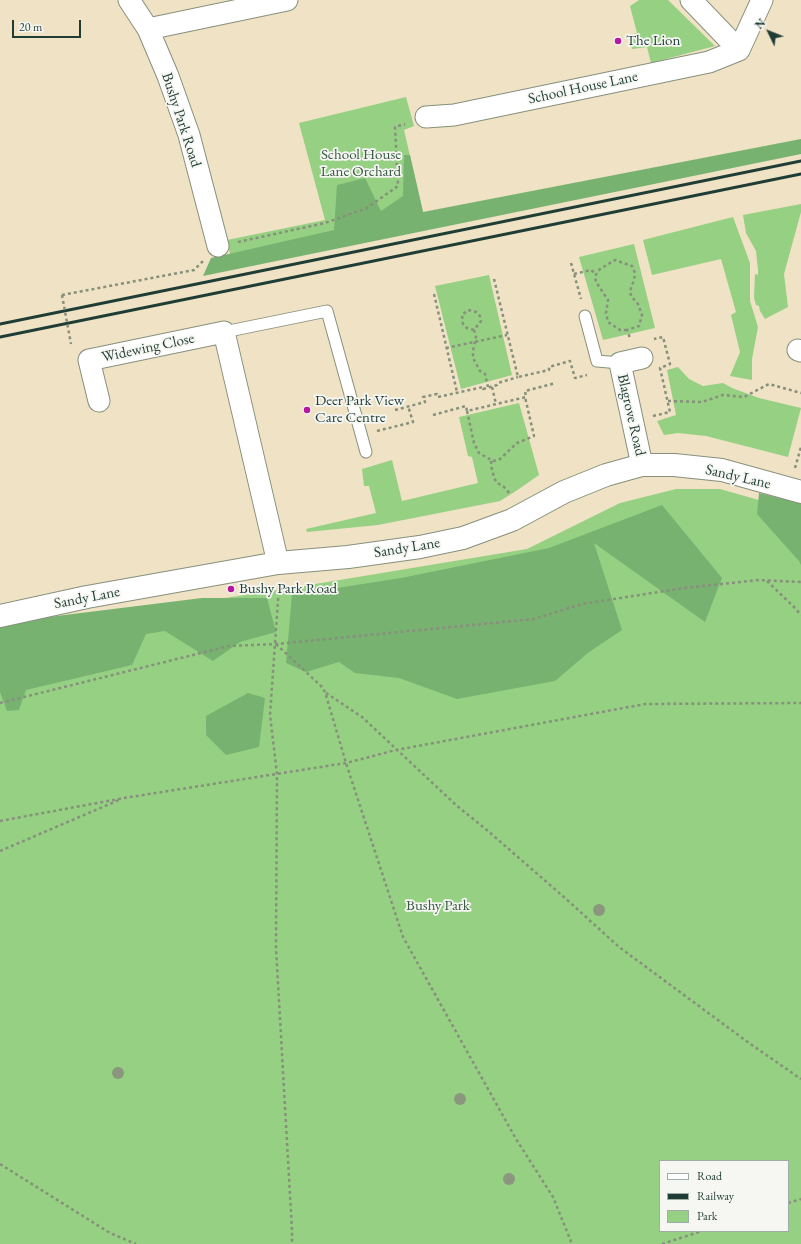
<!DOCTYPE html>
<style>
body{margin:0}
#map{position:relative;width:801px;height:1244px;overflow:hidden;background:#efe2c5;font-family:"EB Garamond",serif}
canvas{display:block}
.legend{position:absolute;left:659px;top:1160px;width:130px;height:72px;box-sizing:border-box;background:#f6f6f2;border:1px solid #a0aca6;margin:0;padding:5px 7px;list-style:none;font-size:12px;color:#1f3d34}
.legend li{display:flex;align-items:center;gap:8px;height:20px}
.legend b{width:20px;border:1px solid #a0aca6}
.north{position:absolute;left:749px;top:12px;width:40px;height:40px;-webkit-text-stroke:3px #f6f6f2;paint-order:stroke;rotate:313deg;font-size:11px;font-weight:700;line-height:16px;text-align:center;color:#1f3d34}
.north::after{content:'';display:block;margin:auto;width:14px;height:18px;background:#1f3d34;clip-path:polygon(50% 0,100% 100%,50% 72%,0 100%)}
.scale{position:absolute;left:12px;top:20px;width:69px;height:18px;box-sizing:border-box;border:2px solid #1f3d34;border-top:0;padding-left:5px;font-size:12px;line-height:14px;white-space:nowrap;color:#1f3d34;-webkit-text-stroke:3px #f6f6f2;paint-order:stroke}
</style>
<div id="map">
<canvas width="801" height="1244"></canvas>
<ul class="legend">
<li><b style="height:5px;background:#fff"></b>Road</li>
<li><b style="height:5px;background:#1f3d34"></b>Railway</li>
<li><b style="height:11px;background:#96d083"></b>Park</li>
</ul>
<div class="north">N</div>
<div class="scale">20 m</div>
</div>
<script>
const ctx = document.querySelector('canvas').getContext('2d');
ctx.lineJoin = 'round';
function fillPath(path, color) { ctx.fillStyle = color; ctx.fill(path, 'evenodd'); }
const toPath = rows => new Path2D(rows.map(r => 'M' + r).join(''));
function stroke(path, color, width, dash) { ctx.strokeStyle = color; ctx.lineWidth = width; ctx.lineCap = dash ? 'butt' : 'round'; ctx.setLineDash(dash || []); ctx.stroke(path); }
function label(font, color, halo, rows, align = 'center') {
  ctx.font = font + ' "EB Garamond",serif'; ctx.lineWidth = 3.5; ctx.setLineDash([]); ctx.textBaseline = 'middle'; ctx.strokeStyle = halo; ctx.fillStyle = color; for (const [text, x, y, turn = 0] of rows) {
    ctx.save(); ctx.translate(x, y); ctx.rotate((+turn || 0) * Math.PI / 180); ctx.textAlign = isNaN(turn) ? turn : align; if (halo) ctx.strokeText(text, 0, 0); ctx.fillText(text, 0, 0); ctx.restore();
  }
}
const green = toPath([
 [639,0,668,0,715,46,651,63,647,47,632,49,630,35,637,33,630,6],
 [406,97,414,126,404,130,423,212,230,254,227,240,325,220,299,123],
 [801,204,801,212,784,274,788,307,765,319,760,311,759,306,756,305,754,298,755,274,758,275,758,270,756,251,746,233,743,215],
 [733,217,750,263,750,301,758,327,752,359,752,380,730,376,740,352,731,315,736,312,721,259,652,275,643,240],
 [634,244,655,328,603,340,579,257],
 [489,275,512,375,461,389,435,286],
 [678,367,689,379,703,386,723,383,732,388,759,398,801,408,788,457,706,436,678,433,664,435,657,421,676,415,667,370],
 [519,403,539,475,516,491,500,501,378,525,307,532,306,529,376,513,369,486,364,486,362,469,392,460,402,501,478,483,472,457,468,456,459,417],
 [676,489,720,489,801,512,801,1244,0,1244,0,636,137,611,279,590,527,549,620,503],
 [660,1161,788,1161,788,1231,660,1231]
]);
const forest = toPath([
 [801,139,801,154,203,276,211,258,334,230,337,185,365,178,381,211,403,196,404,155,410,155,423,212],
 [759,493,801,503,801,565,799,561,757,514],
 [662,505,722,578,705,622,594,543,622,630,589,652,555,681,457,699,399,678,355,673,339,662,306,672,286,663,292,595,401,578,549,548],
 [202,598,267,598,276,632,240,642,213,661,165,631,146,634,132,665,26,690,19,710,7,711,0,692,0,623],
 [248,693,265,698,259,747,226,755,206,735,206,716]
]);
const path = toPath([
 [238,242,325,223,367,208,398,186,395,127,405,124],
 [571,263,581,299],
 [574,274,591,270,596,274],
 [494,279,518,377,549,370,549,367,570,361,575,378,587,375],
 [434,294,457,392],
 [62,295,194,270,204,260],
 [474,330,467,328,463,324,462,315,468,310,476,312,480,316,481,321,474,330,476,337,473,351,473,358,480,371,485,374,488,387],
 [627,330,620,330,608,322,606,313,608,300,596,282,595,276,600,269,615,260,632,266,635,273,634,280,630,291,631,296,638,304,642,315,639,326,627,330,630,338],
 [446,348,507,335],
 [492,387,496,404],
 [668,401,702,402,723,395,744,397,769,384,801,393],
 [395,410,425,402,423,397,437,394,438,397,483,387,483,389,497,385,498,383,518,377],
 [467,411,474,443,479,453,493,461,500,459,517,443,534,436,525,397],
 [433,415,466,406,467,411,526,397,525,391,556,383],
 [653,416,670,412,660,368,670,364,663,337,654,339],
 [377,431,413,422,408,406],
 [491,461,492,471,496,482,504,487,511,495],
 [795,468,801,447],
 [767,581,794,607,801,615],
 [279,586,270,715,277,774,276,948,292,1230,292,1244],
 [276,644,321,686,325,692,346,763,403,937,516,1139,553,1197,572,1244],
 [326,693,362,717,456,805,488,831,565,898,619,947,749,1043,801,1079],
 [0,703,229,646,276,644,534,619,582,604,684,588,759,580,801,582],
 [0,821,124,798,346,763,396,750,645,704,801,703],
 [0,851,119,800],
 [0,1164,110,1233,136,1244],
 [788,1203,801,1199],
 [662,1244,702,1231]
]);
const lane = toPath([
 [585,316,597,361,620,363],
 [224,332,327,311,366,452]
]);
const street = toPath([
 [129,0,148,29,168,76,189,135,218,246],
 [691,0,739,50],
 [148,29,287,0],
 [426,117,454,115,709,62,739,50,762,0],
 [798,350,801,351],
 [642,358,620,363,642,465],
 [99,401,89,360,224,332,278,563]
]);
const secondary = toPath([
 [0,616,87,597,278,563,348,557,420,547,463,538,512,520,564,492,606,475,642,465,674,465,722,470,801,492]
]);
const rail = toPath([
 [0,324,801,161],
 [0,337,801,174]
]);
const pathBridge = toPath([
 [62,295,71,344]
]);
const trees = [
 [599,910],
 [118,1073],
 [460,1099],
 [509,1179]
];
const markers = [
 [618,41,4,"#b5179e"],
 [307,410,4,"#b5179e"],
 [231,589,4,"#b5179e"]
];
const poiNames = [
 ["The Lion",626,41],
 ["Deer Park View",315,401],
 ["Care Centre",315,418],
 ["Bushy Park Road",239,589]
];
const streetNames = [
 ["School House Lane",583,88,-12],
 ["Bushy Park Road",181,120,72],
 ["Widewing Close",148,348,-12],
 ["Blagrove Road",631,415,77],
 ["Sandy Lane",738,477,13],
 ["Sandy Lane",407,548,-9],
 ["Sandy Lane",87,598,-11]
];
const parkNames = [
 ["School House",361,155],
 ["Lane Orchard",361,172],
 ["Bushy Park",438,906]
];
fillPath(green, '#96d083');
fillPath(forest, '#78b271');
stroke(lane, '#87907c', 13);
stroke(street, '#87907c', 23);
stroke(secondary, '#87907c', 24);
stroke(path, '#87907c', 2.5, [3, 3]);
stroke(lane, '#fff', 11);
stroke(street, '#fff', 21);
stroke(secondary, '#fff', 22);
stroke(rail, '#1f3d34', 3);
stroke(pathBridge, '#87907c', 2.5, [3, 3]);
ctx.fillStyle = '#8a977e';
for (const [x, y] of trees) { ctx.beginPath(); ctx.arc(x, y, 6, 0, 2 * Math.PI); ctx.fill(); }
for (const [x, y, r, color] of markers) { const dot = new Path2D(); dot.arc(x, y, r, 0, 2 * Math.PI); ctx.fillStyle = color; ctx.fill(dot); stroke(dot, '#f6f6f2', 1.5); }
label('15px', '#1f3d34', '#f6f6f2', poiNames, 'left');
label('15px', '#1f3d34', '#f6f6f2', streetNames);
label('15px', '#375a44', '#f6f6f2', parkNames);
</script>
